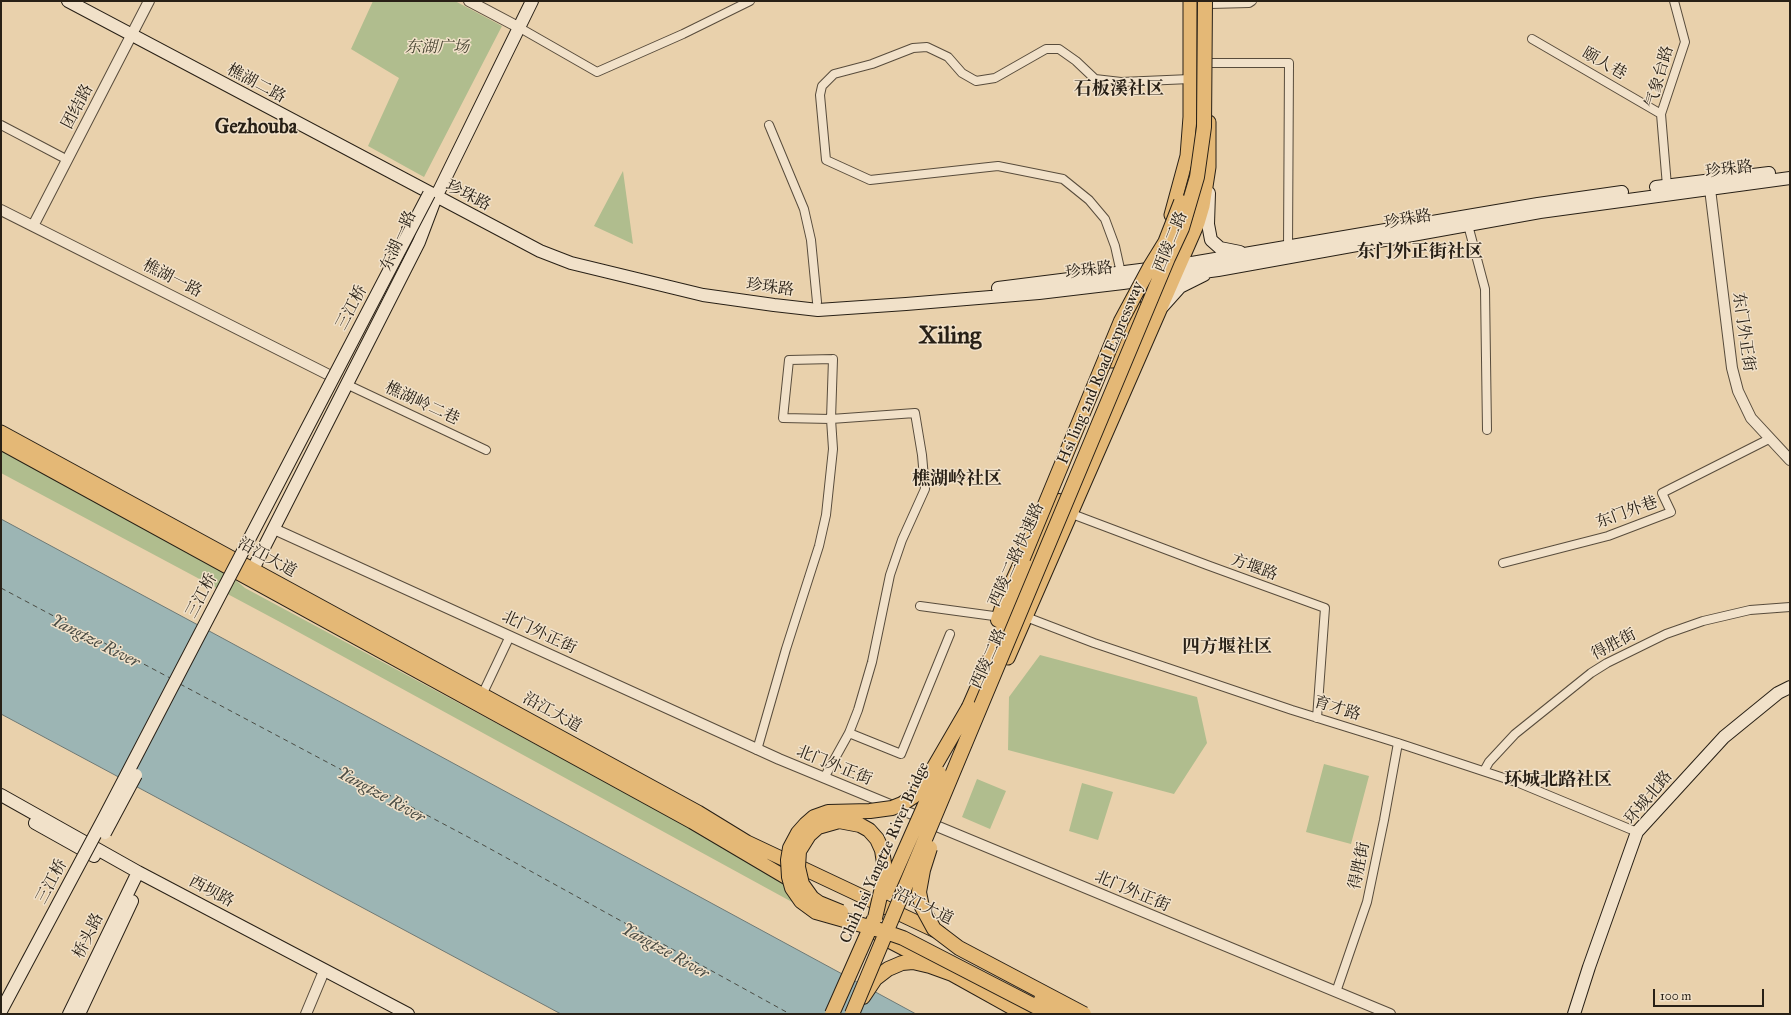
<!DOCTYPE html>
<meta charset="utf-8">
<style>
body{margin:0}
#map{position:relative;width:1791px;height:1015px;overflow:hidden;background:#e9d1ac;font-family:"IM FELL Great Primer",serif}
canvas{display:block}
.frame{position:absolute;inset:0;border:2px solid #282016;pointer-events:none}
.scale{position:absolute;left:1653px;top:989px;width:111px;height:18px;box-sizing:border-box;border:2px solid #282016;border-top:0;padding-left:5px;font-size:12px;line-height:14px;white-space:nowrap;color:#282016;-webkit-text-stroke:3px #f1e1c9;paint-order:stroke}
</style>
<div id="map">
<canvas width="1791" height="1015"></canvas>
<div class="frame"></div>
<div class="scale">100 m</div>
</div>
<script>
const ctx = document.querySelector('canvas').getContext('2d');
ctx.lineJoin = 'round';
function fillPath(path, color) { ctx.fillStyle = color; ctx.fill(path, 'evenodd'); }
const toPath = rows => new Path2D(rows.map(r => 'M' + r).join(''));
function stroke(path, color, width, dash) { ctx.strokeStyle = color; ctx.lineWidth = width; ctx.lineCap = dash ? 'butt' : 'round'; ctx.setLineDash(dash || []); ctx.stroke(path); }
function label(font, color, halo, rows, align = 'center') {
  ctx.font = font + ' "IM FELL Great Primer","Noto Serif SC",serif'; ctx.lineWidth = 3; ctx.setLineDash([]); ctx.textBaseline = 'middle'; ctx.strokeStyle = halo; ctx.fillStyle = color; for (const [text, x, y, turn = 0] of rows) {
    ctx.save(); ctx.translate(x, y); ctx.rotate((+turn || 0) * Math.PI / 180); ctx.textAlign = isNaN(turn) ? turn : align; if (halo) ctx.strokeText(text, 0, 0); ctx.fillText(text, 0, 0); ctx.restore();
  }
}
const green = toPath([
 [373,1,455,1,502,26,424,177,368,146,399,78,351,49],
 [623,171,633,244,594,226],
 [1,446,215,563,245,588,782,877,792,902,280,622,1,473],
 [1040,655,1197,697,1207,743,1174,794,1008,750,1009,697],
 [1324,764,1369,776,1351,844,1306,832],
 [977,779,1006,791,990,829,962,817],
 [1082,783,1113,792,1098,840,1069,831]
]);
const water = toPath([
 [1,519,224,639,916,1014,561,1014,1,714,1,519]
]);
const ferry = toPath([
 [1,588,170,678],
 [180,684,485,846,790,1014]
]);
const minor = toPath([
 [1210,4,1249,3,1252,1],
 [520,28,597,72,683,34,750,1],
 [1532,39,1661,114],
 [1210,63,1289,63,1288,248],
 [1,125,62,157],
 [769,125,804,209,811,240,817,302],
 [1667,186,1661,114,1685,42,1674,1],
 [1468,225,1485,289,1487,430],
 [1121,273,1115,246,1105,219,1089,200,1063,179,998,166,870,180,826,160,820,95,822,86,834,74,872,64,913,48,927,47,948,57,962,73,976,81,995,78,1046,49,1059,49,1076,61,1095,79,1121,82,1190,79],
 [833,359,831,419,783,418,789,360,833,359],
 [346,384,486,450],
 [1072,514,1207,565,1325,608,1317,718],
 [1503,563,1608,536,1671,512,1662,493,1769,439],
 [920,606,1001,617],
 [1026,617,1094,643,1292,710,1398,743,1519,783,1637,832],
 [482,695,510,636],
 [849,733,901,754,950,634],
 [757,750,786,649,819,546,826,515,833,449,831,419,915,413,922,455,925,489,902,540,890,575,872,662,858,710,849,733,824,778],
 [1484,771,1489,762,1515,734,1591,673,1607,663,1666,634,1703,621,1750,610,1790,607],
 [1336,992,1367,902,1384,820,1398,743]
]);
const tertiary = toPath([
 [469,1,520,28],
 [1710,189,1732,368,1738,391,1751,418,1790,460],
 [1,210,329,375],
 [33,226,149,1],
 [274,529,779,759,917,816,934,825,1390,1014],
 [306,1014,324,971]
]);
const secondary = toPath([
 [68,1,540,251,571,263,703,295,774,305,818,310,906,304,1039,293,1123,283,1218,270,1540,212,1790,178],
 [1656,187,1769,173],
 [1209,193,1208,224,1211,240,1220,248,1240,252],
 [998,288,1180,265,1538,204,1622,192],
 [1163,306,1180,287,1204,275],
 [249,577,419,242,436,197,532,1],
 [1,795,138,872,408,1014],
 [35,823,94,856],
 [69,1014,138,872],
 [79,1014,132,901],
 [1574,1014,1589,967,1637,832,1724,737,1778,693,1790,687]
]);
const primary = toPath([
 [1171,215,1187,156,1190,117,1190,1],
 [1112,361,1135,306],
 [1,432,698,812,747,842,940,933],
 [1,443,692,822,797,884],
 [1008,658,1198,223,1203,206,1209,167,1209,122],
 [875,932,887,940,933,964],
 [1015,1005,1034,1014]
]);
const trunk = toPath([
 [998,620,1005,598,1023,558],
 [969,707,1059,501],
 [863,997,875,979,888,969,902,963,913,962,930,966,952,974,1024,1014]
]);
const secondaryBridge = toPath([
 [105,833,136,775],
 [1,1011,105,816,429,194]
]);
const trunkBridge = toPath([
 [1163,248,1181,202],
 [1023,558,1121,321,1150,267,1166,241],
 [969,707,926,781,914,796,902,804,892,808,870,811,828,812,814,817,806,824,798,833,790,848,788,860,789,877,792,888,801,901,816,912,883,931,903,938,1050,1014],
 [930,848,923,870,919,892,922,907,934,929,959,948,1084,1014],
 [886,893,939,773],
 [841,912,819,903,812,898,802,884,798,867,799,851,809,835,818,827,839,821,860,825,869,830,877,839,882,850,884,863,883,883,875,918],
 [1041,1000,1069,1014],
 [832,1014,874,919],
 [852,1014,1168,258,1182,228,1197,177,1204,127,1205,1]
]);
const parkNames = [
 ["东湖广场",437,48]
];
const streetNames = [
 ["颐人巷",1604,64,30],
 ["气象台路",1660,77,-74],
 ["樵湖二路",256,84,28],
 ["团结路",78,107,-62],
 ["珍珠路",1729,170,-7],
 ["珍珠路",468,196,27],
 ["珍珠路",1408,220,-10],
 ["东湖一路",399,241,-66],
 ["西陵二路",1171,242,-68],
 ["珍珠路",1089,271,-7],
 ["樵湖一路",172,279,27],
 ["珍珠路",770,288,7],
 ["三江桥",352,308,-62],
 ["东门外正街",1743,332,82],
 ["Hsi ling 2nd Road Expressway",1101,373,-67],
 ["樵湖岭二巷",422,404,25],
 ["东门外巷",1627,513,-20],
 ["西陵二路快速路",1017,555,-66],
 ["沿江大道",267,558,29],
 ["方堰路",1254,568,20],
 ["三江桥",202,596,-62],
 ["北门外正街",539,633,25],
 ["得胜街",1614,645,-28],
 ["西陵二路",989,659,-66],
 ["育才路",1337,709,17],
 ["沿江大道",552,713,29],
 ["北门外正街",834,766,22],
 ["环城北路",1649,798,-50],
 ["Chih hsi Yangtze River Bridge",885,853,-66],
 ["得胜街",1360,866,-78],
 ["三江桥",52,882,-62],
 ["西坝路",211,892,28],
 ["北门外正街",1132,892,23],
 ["沿江大道",923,907,26],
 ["桥头路",89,936,-64]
];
const waterNames = [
 ["Yangtze River",95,642,27],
 ["Yangtze River",381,796,29],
 ["Yangtze River",665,952,29]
];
const quarterNames = [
 ["石板溪社区",1119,90],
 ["东门外正街社区",1420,253],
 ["樵湖岭社区",957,480],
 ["四方堰社区",1227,648],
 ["环城北路社区",1558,781]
];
const districtNames = [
 ["Gezhouba",256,128]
];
const townNames = [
 ["Xiling",950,337]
];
fillPath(green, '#b0bd8e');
fillPath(water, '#9cb5b4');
stroke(water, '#6e7975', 1);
stroke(ferry, '#4b4d45', 1, [5, 4]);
stroke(minor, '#584c3c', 10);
stroke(tertiary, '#584c3c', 12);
stroke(secondary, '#282016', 14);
stroke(primary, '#282016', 15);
stroke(trunk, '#282016', 16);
stroke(minor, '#f1e1c9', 8);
stroke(tertiary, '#f1e1c9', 10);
stroke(secondary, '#f1e1c9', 12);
stroke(primary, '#e4b876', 13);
stroke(trunk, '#e4b876', 14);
stroke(secondaryBridge, '#282016', 14, []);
stroke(trunkBridge, '#282016', 16, []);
stroke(secondaryBridge, '#f1e1c9', 12);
stroke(trunkBridge, '#e4b876', 14);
label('italic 16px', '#4a4734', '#f1e1c9', parkNames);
label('16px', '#282016', '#f1e1c9', streetNames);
label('italic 17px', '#4b4d45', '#f1e1c9', waterNames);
label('bold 18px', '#282016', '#f1e1c9', quarterNames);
label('bold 20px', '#282016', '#f1e1c9', districtNames);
label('bold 24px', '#282016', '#f1e1c9', townNames);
</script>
